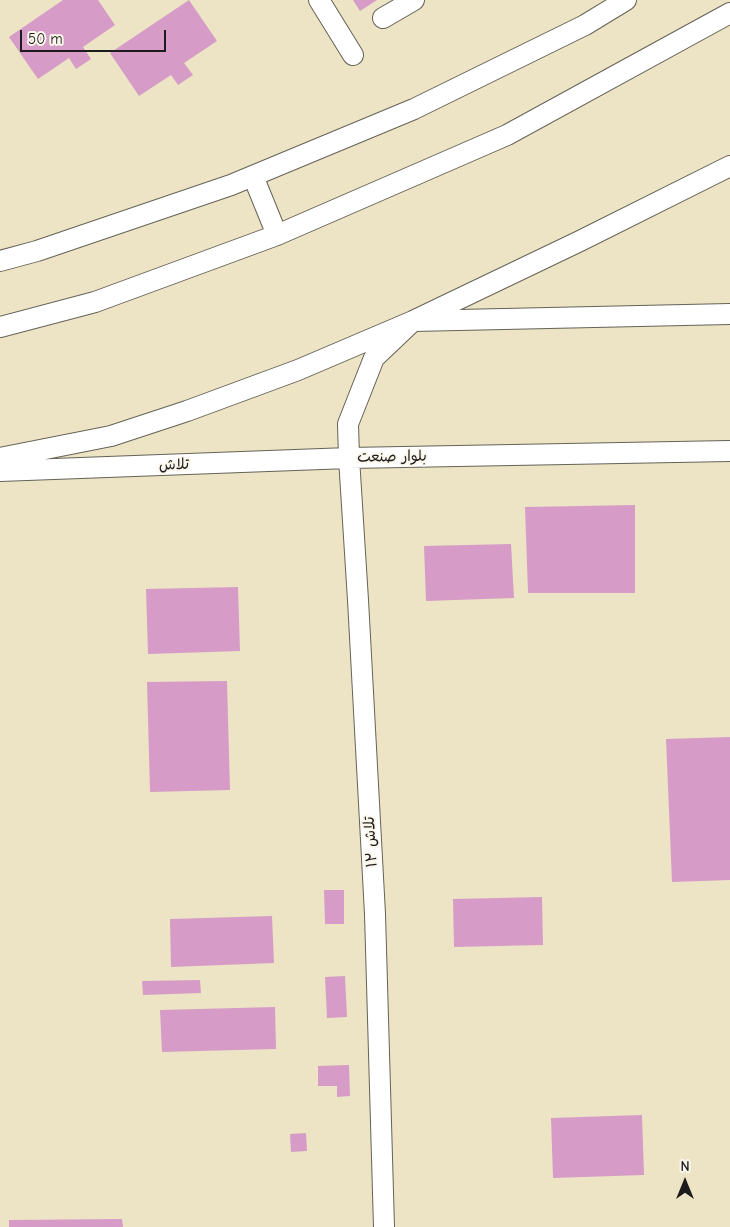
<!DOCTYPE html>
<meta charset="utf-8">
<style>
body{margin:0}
#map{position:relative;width:730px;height:1227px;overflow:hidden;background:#ece4c4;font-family:"Comic Neue",sans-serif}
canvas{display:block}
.north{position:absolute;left:660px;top:1157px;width:50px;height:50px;-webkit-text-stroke:4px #fbf7ec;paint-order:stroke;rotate:0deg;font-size:14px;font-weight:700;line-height:20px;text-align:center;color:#1c1c1c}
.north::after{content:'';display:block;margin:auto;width:18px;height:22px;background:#1c1c1c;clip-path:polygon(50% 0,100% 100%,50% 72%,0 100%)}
.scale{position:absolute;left:20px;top:30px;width:146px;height:22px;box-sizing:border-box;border:2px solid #1c1c1c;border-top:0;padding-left:6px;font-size:15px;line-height:18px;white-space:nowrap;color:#1c1c1c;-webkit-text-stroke:4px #fbf7ec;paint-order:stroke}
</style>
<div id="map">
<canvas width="730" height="1227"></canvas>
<div class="north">N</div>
<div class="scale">50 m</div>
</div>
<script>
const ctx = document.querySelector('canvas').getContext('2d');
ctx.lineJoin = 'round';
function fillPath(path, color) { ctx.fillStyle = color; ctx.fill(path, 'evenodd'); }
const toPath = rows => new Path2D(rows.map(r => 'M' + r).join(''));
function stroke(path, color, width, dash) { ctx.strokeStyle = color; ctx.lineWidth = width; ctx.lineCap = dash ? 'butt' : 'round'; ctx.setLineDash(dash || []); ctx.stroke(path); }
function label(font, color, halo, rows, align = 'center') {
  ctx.font = font + ' "Comic Neue","Playpen Sans Arabic",sans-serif'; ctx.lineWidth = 4; ctx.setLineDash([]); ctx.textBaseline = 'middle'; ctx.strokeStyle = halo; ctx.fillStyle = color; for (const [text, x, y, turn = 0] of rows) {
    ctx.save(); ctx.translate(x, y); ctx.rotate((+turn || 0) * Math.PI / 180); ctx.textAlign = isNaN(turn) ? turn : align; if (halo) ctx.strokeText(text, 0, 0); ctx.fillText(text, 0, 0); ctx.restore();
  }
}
const building = toPath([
 [63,0,98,0,115,25,83,47,91,59,76,69,69,58,38,79,9,37],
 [189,0,217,41,184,63,193,75,178,85,171,75,139,96,110,53],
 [353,0,377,0,360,11],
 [635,505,635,593,528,593,525,507],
 [511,544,514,598,426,601,424,546],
 [238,587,240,651,148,654,146,589],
 [227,681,230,790,150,792,147,682],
 [730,737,730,880,672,882,666,739],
 [324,890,344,890,344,924,325,924],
 [542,897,543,945,454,947,453,899],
 [272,916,274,963,171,967,170,919],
 [345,976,347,1017,327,1018,325,977],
 [200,980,201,993,143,995,142,981],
 [275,1007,276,1049,162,1052,160,1010],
 [349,1065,350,1096,337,1097,337,1086,318,1086,318,1066],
 [642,1115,644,1175,553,1178,551,1118],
 [306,1133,307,1151,291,1152,290,1134],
 [122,1219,123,1227,9,1227,9,1220]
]);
const minor = toPath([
 [319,0,353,55],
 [383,18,414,0],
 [253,176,277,235],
 [0,261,37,251,231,185,414,109,585,25,626,0],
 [0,327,95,302,277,235,507,135,730,13],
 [0,458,111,436,187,411,298,370,413,321,580,241,730,166],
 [0,471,349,458,730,451],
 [384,1227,375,914,358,600,349,458,348,424,374,358,413,321,730,314]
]);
const streetNames = [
 ["بلوار صنعت",392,457,-1],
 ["تلاش",174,465,-2],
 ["تلاش ۱۲",371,842,-93]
];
fillPath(building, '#d69cc7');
stroke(minor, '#656257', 22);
stroke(minor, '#fff', 20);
label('15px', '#1c1c1c', '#fbf7ec', streetNames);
</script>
